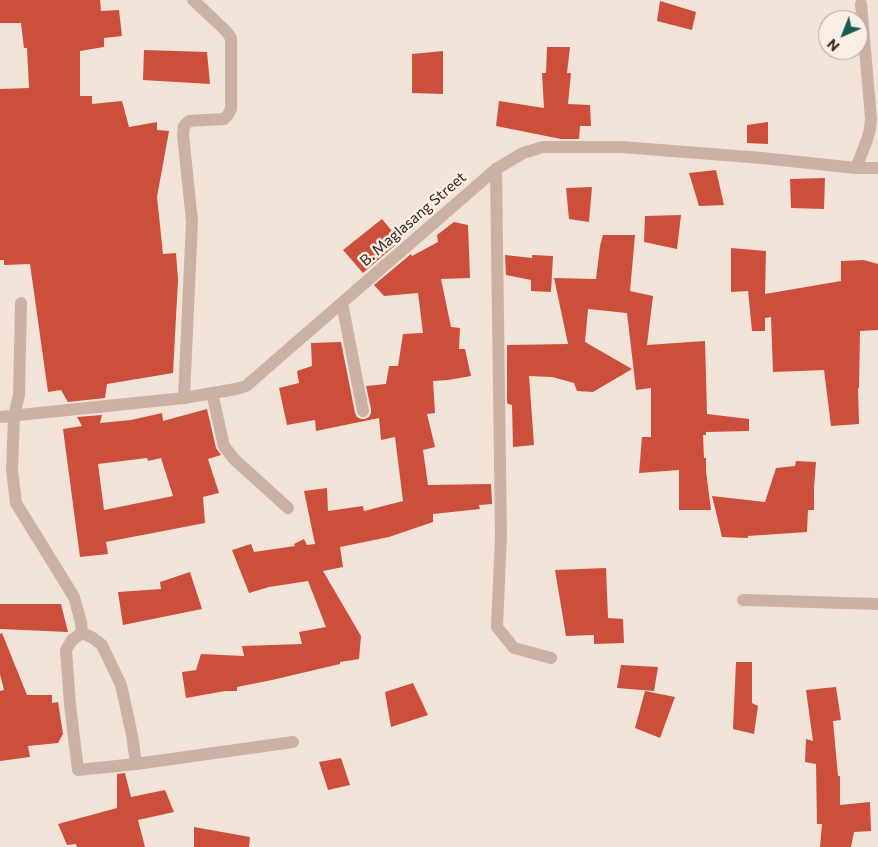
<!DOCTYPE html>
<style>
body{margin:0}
#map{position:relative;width:878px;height:847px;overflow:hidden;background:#f2e3d8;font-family:Commissioner,sans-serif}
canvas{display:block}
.north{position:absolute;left:818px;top:10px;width:50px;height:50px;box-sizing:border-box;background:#faeee4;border:1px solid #ac9f98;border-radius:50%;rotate:224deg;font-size:14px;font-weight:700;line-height:20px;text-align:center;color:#362926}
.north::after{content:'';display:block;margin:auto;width:18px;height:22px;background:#195956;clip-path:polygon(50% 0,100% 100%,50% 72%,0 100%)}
</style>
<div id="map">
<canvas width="878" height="847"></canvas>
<div class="north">N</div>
</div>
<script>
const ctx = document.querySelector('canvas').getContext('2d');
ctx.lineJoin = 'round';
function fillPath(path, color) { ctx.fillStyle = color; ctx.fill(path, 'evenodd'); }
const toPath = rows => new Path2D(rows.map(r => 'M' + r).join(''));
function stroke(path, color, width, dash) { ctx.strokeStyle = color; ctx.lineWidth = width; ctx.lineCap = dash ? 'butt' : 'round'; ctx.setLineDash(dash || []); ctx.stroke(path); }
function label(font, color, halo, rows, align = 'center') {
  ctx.font = font + ' Commissioner,sans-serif'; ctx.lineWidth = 5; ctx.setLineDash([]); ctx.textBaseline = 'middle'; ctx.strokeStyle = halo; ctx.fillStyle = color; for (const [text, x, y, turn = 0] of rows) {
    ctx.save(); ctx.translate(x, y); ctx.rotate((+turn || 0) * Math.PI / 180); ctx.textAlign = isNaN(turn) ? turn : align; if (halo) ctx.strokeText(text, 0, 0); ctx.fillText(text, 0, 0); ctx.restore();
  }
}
const building = toPath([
 [0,0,100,0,101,11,119,10,122,36,104,38,104,47,80,51,80,96,92,96,92,104,122,101,129,127,157,122,157,130,169,131,157,197,163,254,176,253,178,280,173,373,107,384,105,398,68,402,61,390,48,392,30,264,4,265,4,260,0,260,0,89,29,88,27,48,24,48,21,23,0,23],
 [660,1,696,12,692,30,657,21],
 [547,47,570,47,567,73,571,73,568,104,590,105,591,126,580,126,579,139,561,139,496,126,499,101,544,108,542,73,546,73],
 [144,50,207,52,210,84,143,80],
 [443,51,443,94,412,93,412,54],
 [768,122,768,144,747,143,747,125],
 [716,170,724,205,699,206,689,173],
 [825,178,824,209,791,208,790,179],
 [592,187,589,222,569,219,566,188],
 [681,215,677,249,644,242,645,216],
 [382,219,400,241,363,273,343,250],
 [454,222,468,225,470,278,441,279,451,327,460,328,459,349,465,349,471,376,448,380,433,381,435,413,427,414,435,447,423,450,428,485,491,484,492,504,479,505,480,509,433,514,433,522,389,537,340,547,343,567,323,571,361,636,359,659,340,662,340,664,272,680,237,687,237,691,225,691,186,698,182,672,196,670,201,654,244,656,242,646,302,644,299,632,326,627,308,581,269,587,249,593,232,550,251,544,254,552,295,546,294,544,304,539,307,545,315,544,304,491,327,488,328,511,363,506,364,511,403,501,395,437,381,440,379,418,316,431,315,420,287,425,279,388,299,383,297,371,312,366,311,343,341,342,355,413,357,417,361,419,365,419,369,417,371,413,371,409,366,386,386,384,389,366,398,366,403,334,423,333,418,293,384,296,374,285,411,254,412,256,438,242,437,235],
 [603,235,635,235,630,291,653,296,647,345,705,341,707,414,749,419,749,431,706,432,706,435,703,435,704,458,706,458,706,471,711,510,679,510,679,470,639,473,642,437,651,437,651,388,636,390,627,313,588,309,585,342,632,369,593,392,577,391,574,383,552,377,529,376,534,445,513,447,512,405,508,404,507,402,507,345,568,344,554,278,596,279,600,246],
 [731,248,766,251,765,294,841,281,841,261,864,260,878,264,878,330,860,331,859,388,858,388,859,424,831,426,824,370,773,372,771,317,765,318,765,331,752,331,748,291,731,292],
 [505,255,532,258,532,255,553,256,551,292,531,291,531,280,506,275],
 [207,409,216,448,221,455,208,459,219,493,203,497,205,523,106,542,108,554,80,557,63,429,82,426,77,417,102,415,100,423,131,420,162,413,163,421],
 [147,458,148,461,161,458,173,496,104,510,98,464],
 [796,461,816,462,814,488,814,510,808,510,807,532,748,536,748,538,722,537,712,496,765,502,776,468,795,466],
 [606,568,608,618,623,619,624,643,594,644,594,635,566,636,555,570],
 [190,572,202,609,123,625,118,592,161,589,160,582],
 [0,604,61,604,68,632,0,629],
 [2,633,27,695,52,695,52,703,58,702,63,734,58,743,28,746,30,757,0,761,0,691,4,690,0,674,0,634],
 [736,662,752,662,752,703,758,706,754,734,733,729],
 [621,665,658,667,654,691,617,688],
 [413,683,428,715,391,727,385,692],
 [836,687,841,720,833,721,838,776,840,776,840,805,870,802,871,831,854,832,851,847,820,847,822,824,817,824,816,764,805,762,806,739,813,741,806,690],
 [645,691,675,697,660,738,635,728],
 [341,758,350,785,328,790,319,762],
 [125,773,131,797,165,790,174,812,138,820,145,847,77,847,76,844,67,845,58,824,117,808,117,774],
 [194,827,250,837,249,847,194,847]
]);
const minor = toPath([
 [856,168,867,140,870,129,871,118,861,4],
 [496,169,501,536,497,627,514,648,551,658],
 [21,303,19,395,14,416,12,471,16,503,74,597,81,622,82,633,72,640,66,650,70,705,78,770,136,764,293,742],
 [342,303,363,411],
 [212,393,224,446,234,459,288,508],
 [184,398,192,221,183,135,184,126,189,121,224,119,228,115,231,109,231,38,226,31,193,0],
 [0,417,184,398,236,389,246,386,496,169,523,153,543,147,622,147,762,158,856,168,878,168],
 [743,600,878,604],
 [82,633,93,638,102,645,121,685,132,735,136,764]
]);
const streetNames = [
 ["B. Maglasang Street",413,219,-41]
];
fillPath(building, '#cc4f3c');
stroke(minor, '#cbb1a4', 12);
label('15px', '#362926', '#faeee4', streetNames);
</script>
